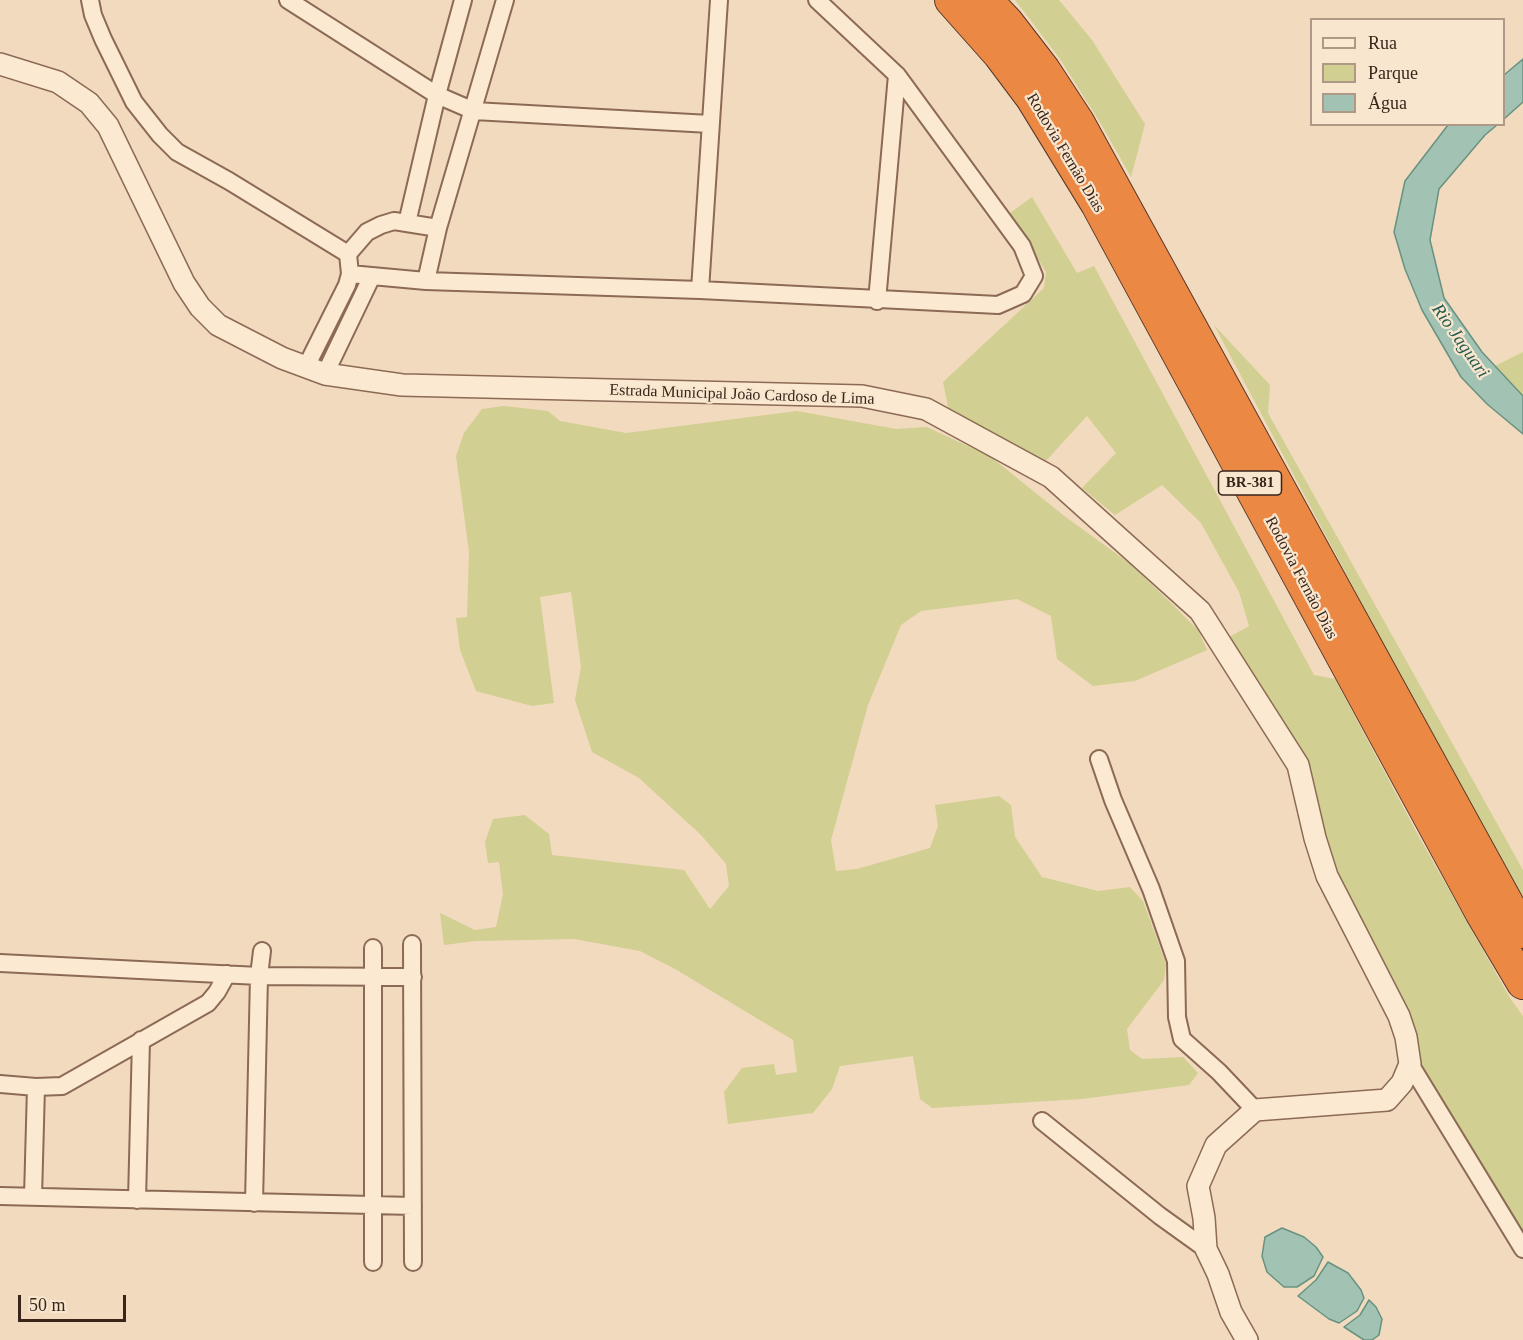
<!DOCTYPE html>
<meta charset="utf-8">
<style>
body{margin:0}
#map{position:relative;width:1523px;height:1340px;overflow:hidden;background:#f2dabe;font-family:"Times New Roman",serif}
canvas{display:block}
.legend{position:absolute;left:1310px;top:18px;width:195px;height:108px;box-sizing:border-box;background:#f9e6ce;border:2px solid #ad9986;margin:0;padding:8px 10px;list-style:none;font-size:18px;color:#3a251b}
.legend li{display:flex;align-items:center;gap:12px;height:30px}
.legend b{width:30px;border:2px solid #ad9986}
.scale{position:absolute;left:18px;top:1295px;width:108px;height:27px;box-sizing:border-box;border:3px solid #3a251b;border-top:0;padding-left:8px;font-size:18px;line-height:21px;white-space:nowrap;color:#3a251b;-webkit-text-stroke:4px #f9e6ce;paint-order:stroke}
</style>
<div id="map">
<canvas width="1523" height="1340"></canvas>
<ul class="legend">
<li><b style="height:8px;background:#fce9d2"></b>Rua</li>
<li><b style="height:16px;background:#d1cf91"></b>Parque</li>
<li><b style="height:16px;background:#a2c3b4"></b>Água</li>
</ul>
<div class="scale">50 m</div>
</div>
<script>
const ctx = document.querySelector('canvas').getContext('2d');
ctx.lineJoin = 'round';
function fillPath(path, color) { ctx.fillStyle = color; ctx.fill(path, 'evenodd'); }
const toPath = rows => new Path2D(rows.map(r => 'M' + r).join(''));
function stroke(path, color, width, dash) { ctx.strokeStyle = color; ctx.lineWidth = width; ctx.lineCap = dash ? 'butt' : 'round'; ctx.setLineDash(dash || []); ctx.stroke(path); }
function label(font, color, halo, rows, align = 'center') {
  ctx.font = font + ' "Times New Roman",serif'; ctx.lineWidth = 4.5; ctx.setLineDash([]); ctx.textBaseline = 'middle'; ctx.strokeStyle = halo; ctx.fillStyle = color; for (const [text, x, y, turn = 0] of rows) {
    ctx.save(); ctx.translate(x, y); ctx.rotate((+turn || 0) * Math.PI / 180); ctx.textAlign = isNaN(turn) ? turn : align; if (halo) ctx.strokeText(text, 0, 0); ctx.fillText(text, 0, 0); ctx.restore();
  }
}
const green = toPath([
 [1015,0,1059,0,1092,40,1145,124,1131,177,1101,124,1060,59],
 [1032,197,1077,273,1094,266,1314,675,1335,679,1418,835,1510,998,1523,1016,1523,1230,1417,1066,1334,876,1303,762,1224,640,1249,626,1239,592,1201,523,1162,485,1115,515,1082,488,1116,453,1087,416,1045,462,949,412,943,382,1044,288,1046,272,1010,213],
 [1214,325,1270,385,1268,413,1523,870,1523,907],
 [1523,352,1523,396,1495,366],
 [504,406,548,411,560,421,626,433,797,411,896,429,927,427,991,457,1063,515,1129,563,1172,604,1198,630,1207,650,1135,681,1093,686,1057,659,1051,616,1017,599,921,611,901,625,868,705,831,840,836,871,857,869,930,848,938,826,935,805,999,796,1011,805,1015,837,1042,877,1098,891,1130,887,1143,901,1166,964,1164,980,1127,1029,1130,1050,1142,1059,1183,1057,1198,1073,1189,1085,1082,1099,932,1108,920,1099,913,1056,840,1066,832,1089,813,1113,728,1124,724,1092,742,1068,774,1064,776,1075,797,1072,793,1040,675,969,640,951,574,939,476,941,444,945,440,913,475,930,496,927,503,894,499,862,488,863,485,842,493,819,525,815,549,834,552,855,684,870,710,909,729,886,726,864,701,835,639,778,592,752,575,700,581,667,571,592,540,597,554,703,532,706,476,691,460,650,456,618,467,617,469,552,456,456,464,433,482,409]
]);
const water = toPath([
 [1523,59,1523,102,1504,119,1504,75,1523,59],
 [1448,125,1497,125,1485,135,1439,189,1430,240,1444,298,1482,352,1523,396,1523,434,1487,404,1461,377,1422,310,1405,269,1394,232,1405,181,1448,125],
 [1282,1228,1304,1237,1316,1247,1323,1257,1314,1276,1297,1287,1284,1287,1267,1272,1262,1256,1265,1237,1282,1228],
 [1328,1262,1348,1273,1361,1290,1364,1298,1357,1311,1339,1323,1329,1319,1298,1296,1316,1280,1328,1262],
 [1369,1300,1376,1307,1382,1319,1379,1335,1372,1340,1364,1340,1344,1327,1360,1315,1369,1300]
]);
const minor = toPath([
 [90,0,93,15,103,39,134,102,160,135,177,152,229,181,348,254],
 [288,0,437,95,474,111,710,124],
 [407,223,437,95,463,0],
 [350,274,426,281,700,290,998,305,1023,294,1034,276,1022,246,897,75,817,0],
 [426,281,438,228,505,0],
 [700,290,719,0],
 [877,301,897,75],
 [306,367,347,285,350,274,348,254,367,232,381,225,394,221,438,228],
 [325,374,372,276],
 [1099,759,1113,800,1151,889,1176,961,1177,1017,1182,1039,1219,1072,1255,1110],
 [412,944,413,1262],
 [0,963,259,976,413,977],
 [1410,1064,1523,1249],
 [0,1084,36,1087,62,1086,208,1003,217,992,227,974],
 [1042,1121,1160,1216,1206,1249],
 [0,1196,413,1206],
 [33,1197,36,1087],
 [137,1200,141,1040],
 [254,1203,259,976,262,951],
 [373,1262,373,948]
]);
const tertiary = toPath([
 [0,64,58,82,89,103,108,126,184,283,200,307,218,325,282,358,325,374,402,385,862,396,926,409,1051,477,1200,611,1298,765,1315,838,1327,876,1399,1016,1406,1037,1410,1064,1402,1083,1387,1100,1255,1110,1216,1145,1198,1186,1204,1218,1206,1249,1218,1274,1231,1312,1247,1340]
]);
const motorway = toPath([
 [951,0,999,54,1032,98,1097,204,1481,912,1523,983],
 [986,0,1007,22,1044,70,1078,122,1523,932]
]);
const shields = [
 [1250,483,63]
];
const shieldNames = [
 ["BR-381",1250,483]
];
const streetNames = [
 ["Rodovia Fernão Dias",1065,153,59],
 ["Estrada Municipal João Cardoso de Lima",742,395,2],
 ["Rodovia Fernão Dias",1301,578,62]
];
const waterNames = [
 ["Rio Jaguari",1460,341,55]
];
fillPath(green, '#d1cf91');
fillPath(water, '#a2c3b4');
stroke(water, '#689281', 1.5);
stroke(minor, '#8c6a55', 20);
stroke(tertiary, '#8c6a55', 24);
stroke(motorway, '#59382a', 34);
stroke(minor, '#fce9d2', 16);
stroke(tertiary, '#fce9d2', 21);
stroke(motorway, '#eb8844', 32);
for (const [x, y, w] of shields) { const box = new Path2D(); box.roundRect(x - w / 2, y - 12, w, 24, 4.5); ctx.fillStyle = '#f9e6ce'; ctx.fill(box); stroke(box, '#3a251b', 1.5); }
label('bold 15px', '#3a251b', null, shieldNames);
label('16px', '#3a251b', '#f9e6ce', streetNames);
label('italic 18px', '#285b50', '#f9e6ce', waterNames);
</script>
